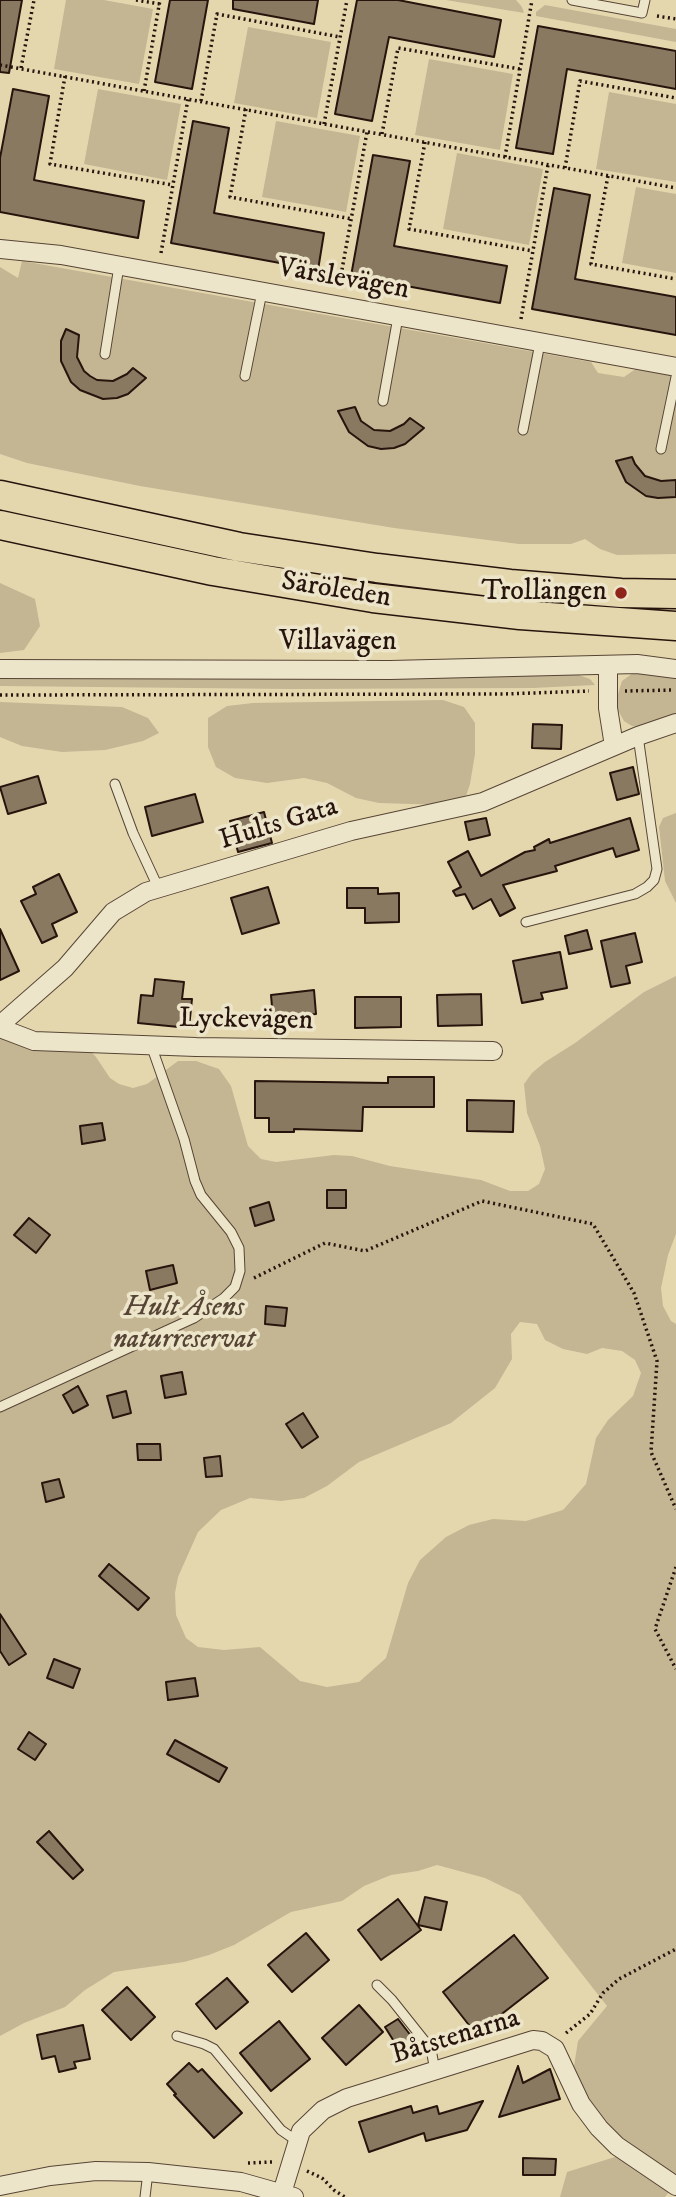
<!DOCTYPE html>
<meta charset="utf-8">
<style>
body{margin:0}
canvas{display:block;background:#e4d7ae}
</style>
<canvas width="676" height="2197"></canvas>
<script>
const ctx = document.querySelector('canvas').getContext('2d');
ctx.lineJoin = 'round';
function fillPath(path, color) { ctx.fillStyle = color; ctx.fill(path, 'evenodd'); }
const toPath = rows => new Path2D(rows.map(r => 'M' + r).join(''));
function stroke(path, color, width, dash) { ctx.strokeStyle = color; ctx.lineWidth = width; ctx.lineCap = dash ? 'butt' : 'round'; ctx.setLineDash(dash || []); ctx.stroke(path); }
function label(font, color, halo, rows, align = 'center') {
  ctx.font = font + ' "IM FELL DW Pica",serif'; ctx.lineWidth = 7; ctx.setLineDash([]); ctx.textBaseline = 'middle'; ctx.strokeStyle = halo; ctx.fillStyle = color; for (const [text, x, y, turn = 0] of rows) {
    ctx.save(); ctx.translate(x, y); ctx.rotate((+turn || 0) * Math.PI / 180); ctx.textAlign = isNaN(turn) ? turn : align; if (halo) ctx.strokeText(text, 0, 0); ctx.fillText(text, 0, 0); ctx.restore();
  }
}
const green = toPath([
 [66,0,104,0,153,9,139,84,54,69],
 [446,0,516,0,522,7,524,13],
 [545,5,676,29,676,42,536,16,536,12],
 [248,27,331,42,317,118,234,103],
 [429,59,513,74,500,150,415,135],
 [98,89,181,104,167,180,84,164],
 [609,92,676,104,676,182,596,169],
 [276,121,360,136,346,212,262,197],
 [457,153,543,169,529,245,443,229],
 [636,187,676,194,676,273,622,263],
 [22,261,591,362,598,373,624,377,637,368,676,376,676,554,617,555,600,549,585,539,571,544,519,544,394,528,140,486,27,463,0,454,0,267,18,278],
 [0,583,35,599,40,626,24,650,0,653],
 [633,673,665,673,676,676,676,715,640,727,632,726,624,721,618,710,617,697,622,681],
 [576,674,590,679,595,685,533,688,290,689,0,686,0,677,403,677],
 [443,700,464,707,475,723,475,754,470,784,465,799,445,805,379,803,356,798,327,783,304,778,267,783,235,778,216,767,208,747,208,718,227,706,253,703],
 [0,702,122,707,148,718,159,733,143,741,105,750,62,752,22,746,0,737],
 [676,813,676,903,665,881,659,827,663,818],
 [676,976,676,1234,668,1255,661,1288,663,1306,671,1321,676,1324,676,2174,634,2148,612,2131,594,2108,579,2083,574,2066,578,2041,607,2006,520,1895,485,1878,437,1865,418,1871,391,1875,364,1886,342,1901,291,1912,234,1945,209,1955,184,1962,114,1972,85,1990,65,2007,24,2023,0,2036,0,1037,83,1043,96,1057,110,1078,119,1084,133,1088,147,1084,178,1061,196,1061,219,1069,231,1086,248,1146,261,1159,276,1162,334,1155,352,1156,390,1166,481,1180,510,1191,528,1191,539,1184,545,1169,540,1146,527,1113,524,1084,532,1073,545,1062,575,1043,644,992],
 [520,1322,537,1324,545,1340,563,1349,587,1354,602,1348,622,1351,635,1360,641,1373,633,1396,608,1420,596,1438,586,1484,563,1510,526,1521,493,1519,469,1525,446,1537,420,1560,408,1583,386,1658,359,1682,327,1687,300,1681,260,1647,224,1650,198,1647,186,1638,176,1615,175,1593,178,1577,198,1532,221,1510,250,1498,281,1501,304,1498,327,1486,359,1462,451,1423,495,1388,512,1359,511,1334],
 [618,2156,669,2192,665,2197,560,2197,567,2172]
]);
const building = toPath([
 [0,0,22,0,9,73,0,72,0,0],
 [170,0,208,0,192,89,155,82,170,0],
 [233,0,318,0,314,24,233,9,233,0],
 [357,0,398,0,501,20,494,57,389,37,372,121,335,114,357,0],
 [538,26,676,51,676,89,567,69,553,154,516,148,538,26],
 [13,89,49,96,34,180,144,201,138,238,0,212,0,158,13,89],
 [193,121,229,128,214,213,324,233,318,270,171,243,193,121],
 [373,155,410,161,394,246,507,266,500,303,351,276,373,155],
 [554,188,590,195,575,279,676,297,676,335,532,309,554,188],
 [66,329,79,335,77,357,84,371,90,376,97,380,113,381,127,374,133,368,146,378,128,394,117,398,103,399,80,390,71,382,61,361,61,341,66,329],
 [355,407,361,421,374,430,390,431,404,424,410,418,424,428,405,444,394,448,381,449,368,446,349,432,338,411,355,407],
 [632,457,635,464,645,476,661,481,676,480,676,497,658,498,646,496,626,482,616,461,632,457],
 [533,724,562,725,561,749,532,748,533,724],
 [633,767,639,794,617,800,610,773,633,767],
 [38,776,46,803,8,814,0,787,38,776],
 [195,794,203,822,152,836,145,807,195,794],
 [264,812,272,843,238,852,230,821,264,812],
 [486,818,490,835,469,840,465,822,486,818],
 [630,818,639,850,616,857,613,848,555,866,557,871,503,885,515,908,500,916,491,899,473,909,465,894,456,896,453,891,461,887,448,862,468,851,481,876,525,852,535,850,534,847,549,839,550,843,630,818],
 [59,874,77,912,52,924,57,936,42,943,21,901,36,894,33,887,59,874],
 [268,887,279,923,242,934,231,898,268,887],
 [347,888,378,888,378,894,399,893,399,922,365,923,365,908,347,908,347,888],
 [0,929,19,971,0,980,0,929],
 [587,930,592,949,569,954,565,936,587,930],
 [635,933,642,962,626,966,630,983,611,987,601,941,635,933],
 [560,952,567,988,541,993,543,999,522,1003,513,961,560,952],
 [155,979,184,982,182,999,192,999,189,1028,138,1023,141,995,153,996,155,979],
 [314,990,316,1014,273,1018,271,995,314,990],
 [481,994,482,1025,438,1026,437,995,481,994],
 [355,997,401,997,401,1027,355,1028,355,997],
 [388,1077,434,1077,434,1107,363,1107,362,1131,294,1129,294,1132,269,1132,269,1118,255,1118,255,1081,388,1083,388,1077],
 [467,1100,514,1101,513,1132,467,1131,467,1100],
 [102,1123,105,1140,82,1144,80,1126,102,1123],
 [327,1190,346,1190,346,1208,327,1208,327,1190],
 [269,1202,274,1220,255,1226,250,1208,269,1202],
 [29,1218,50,1235,36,1253,14,1235,29,1218],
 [173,1265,177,1283,150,1290,146,1271,173,1265],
 [266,1306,287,1308,285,1326,265,1324,266,1306],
 [182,1372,186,1394,165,1398,161,1376,182,1372],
 [78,1386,88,1405,73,1413,63,1395,78,1386],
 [126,1391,131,1413,113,1418,107,1396,126,1391],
 [303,1413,318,1437,302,1448,286,1424,303,1413],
 [137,1444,160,1444,161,1460,138,1460,137,1444],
 [220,1456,222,1476,206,1477,204,1458,220,1456],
 [59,1479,64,1497,46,1502,42,1483,59,1479],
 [109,1564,149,1598,138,1610,99,1576,109,1564],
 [0,1614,26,1654,9,1665,0,1651,0,1614],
 [54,1659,80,1669,73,1688,47,1678,54,1659],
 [195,1678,198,1696,168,1700,166,1682,195,1678],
 [29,1732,46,1744,35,1760,18,1749,29,1732],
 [175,1740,227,1768,219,1782,167,1754,175,1740],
 [49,1831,83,1870,73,1879,37,1842,49,1831],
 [425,1897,447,1902,441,1930,418,1925,425,1897],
 [398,1899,421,1930,381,1960,358,1930,398,1899],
 [306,1933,329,1960,292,1992,268,1965,306,1933],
 [514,1935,548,1978,476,2034,443,1992,514,1935],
 [227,1978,248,2002,216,2029,196,2004,227,1978],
 [127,1987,155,2017,131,2040,102,2010,127,1987],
 [359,2005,383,2032,346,2065,322,2038,359,2005],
 [398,2019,415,2041,400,2051,385,2027,398,2019],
 [279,2021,310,2059,271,2091,240,2053,279,2021],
 [83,2025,90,2059,74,2062,76,2068,59,2072,55,2056,42,2059,37,2035,83,2025],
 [189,2063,198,2072,202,2069,242,2113,214,2138,174,2095,176,2094,167,2084,189,2063],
 [518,2066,523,2083,550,2069,560,2099,499,2117,518,2066],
 [483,2101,467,2130,426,2141,424,2133,369,2152,359,2122,411,2106,413,2113,437,2106,439,2114,483,2101],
 [523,2158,556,2159,555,2175,523,2175,523,2158]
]);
const path = toPath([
 [136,0,160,4],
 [657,16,676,19],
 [0,65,676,188],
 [21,68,34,0],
 [65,76,50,164,173,185],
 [144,91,160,0],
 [201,101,217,14,340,37],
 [246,109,230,197,352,219],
 [324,124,347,0],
 [382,134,398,48,520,69],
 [425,142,409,229,533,251],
 [505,157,532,0],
 [565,168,580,81,676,98],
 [608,176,591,264,676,279],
 [161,253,188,99],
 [339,286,367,132],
 [521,319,548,165],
 [625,691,673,690],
 [0,695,504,694,589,691],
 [254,1278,325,1243,365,1251,482,1201,593,1224,634,1293,657,1361,651,1452,676,1509],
 [676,1567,655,1629,676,1669],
 [566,2033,590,2014,603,1993,619,1979,676,1949],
 [248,2163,272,2162],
 [307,2171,322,2178,335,2191,345,2197]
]);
const lane = toPath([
 [572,0,642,13,645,0],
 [105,354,119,266],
 [245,376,262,292],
 [383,401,398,317],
 [523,430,540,343],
 [661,449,676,377],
 [115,784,133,833,158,887],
 [526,922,635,894,647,887,654,880,657,869,638,736],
 [0,1407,194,1318,224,1298,235,1287,240,1271,239,1248,231,1232,201,1195,195,1181,184,1139,151,1045],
 [377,1985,392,2000,431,2049,435,2071],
 [177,2036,204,2044,214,2049,281,2130,297,2141],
 [145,2197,148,2172]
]);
const street = toPath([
 [0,249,61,255,676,367],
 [608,665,608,708,614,746],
 [0,669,390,670,637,664,676,669],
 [0,1025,65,968,113,912,146,892,351,831,483,802,638,736,676,723],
 [0,1028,34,1041,196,1047,493,1051],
 [0,2186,50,2176,96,2171,148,2172,241,2182,294,2197],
 [282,2193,301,2131,323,2110,347,2098,533,2040,542,2041,555,2049,581,2104,599,2128,617,2146,676,2186]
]);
const primary = toPath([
 [0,495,239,547,377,568,510,584,621,593,676,594],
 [0,525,213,571,373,598,520,615,676,626]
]);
const markers = [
 [621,593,7,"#8f2418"]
];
const streetNames = [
 ["Värslevägen",343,280,10],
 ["Säröleden",336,591,9],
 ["Villavägen",338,643],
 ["Hults Gata",279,825,-17],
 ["Lyckevägen",246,1021,1],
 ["Båtstenarna",456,2038,-17]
];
const poiNames = [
 ["Trollängen",607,593]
];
const parkNames = [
 ["Hult Åsens",184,1309],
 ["naturreservat",184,1341]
];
fillPath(green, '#c4b693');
fillPath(building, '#897961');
stroke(building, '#27140d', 2);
stroke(lane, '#564535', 11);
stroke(street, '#564535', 20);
stroke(primary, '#27140d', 31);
stroke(path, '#27140d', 3.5, [2, 3.5]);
stroke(lane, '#ede5ca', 9);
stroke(street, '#ede5ca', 18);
stroke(primary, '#e4d7ae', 28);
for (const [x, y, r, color] of markers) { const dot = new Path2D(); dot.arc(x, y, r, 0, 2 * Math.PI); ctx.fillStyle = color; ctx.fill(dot); stroke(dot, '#ede5ca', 2.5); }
label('28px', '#27140d', '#ede5ca', streetNames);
label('28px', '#27140d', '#ede5ca', poiNames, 'right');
label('italic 28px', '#564535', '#ede5ca', parkNames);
</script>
